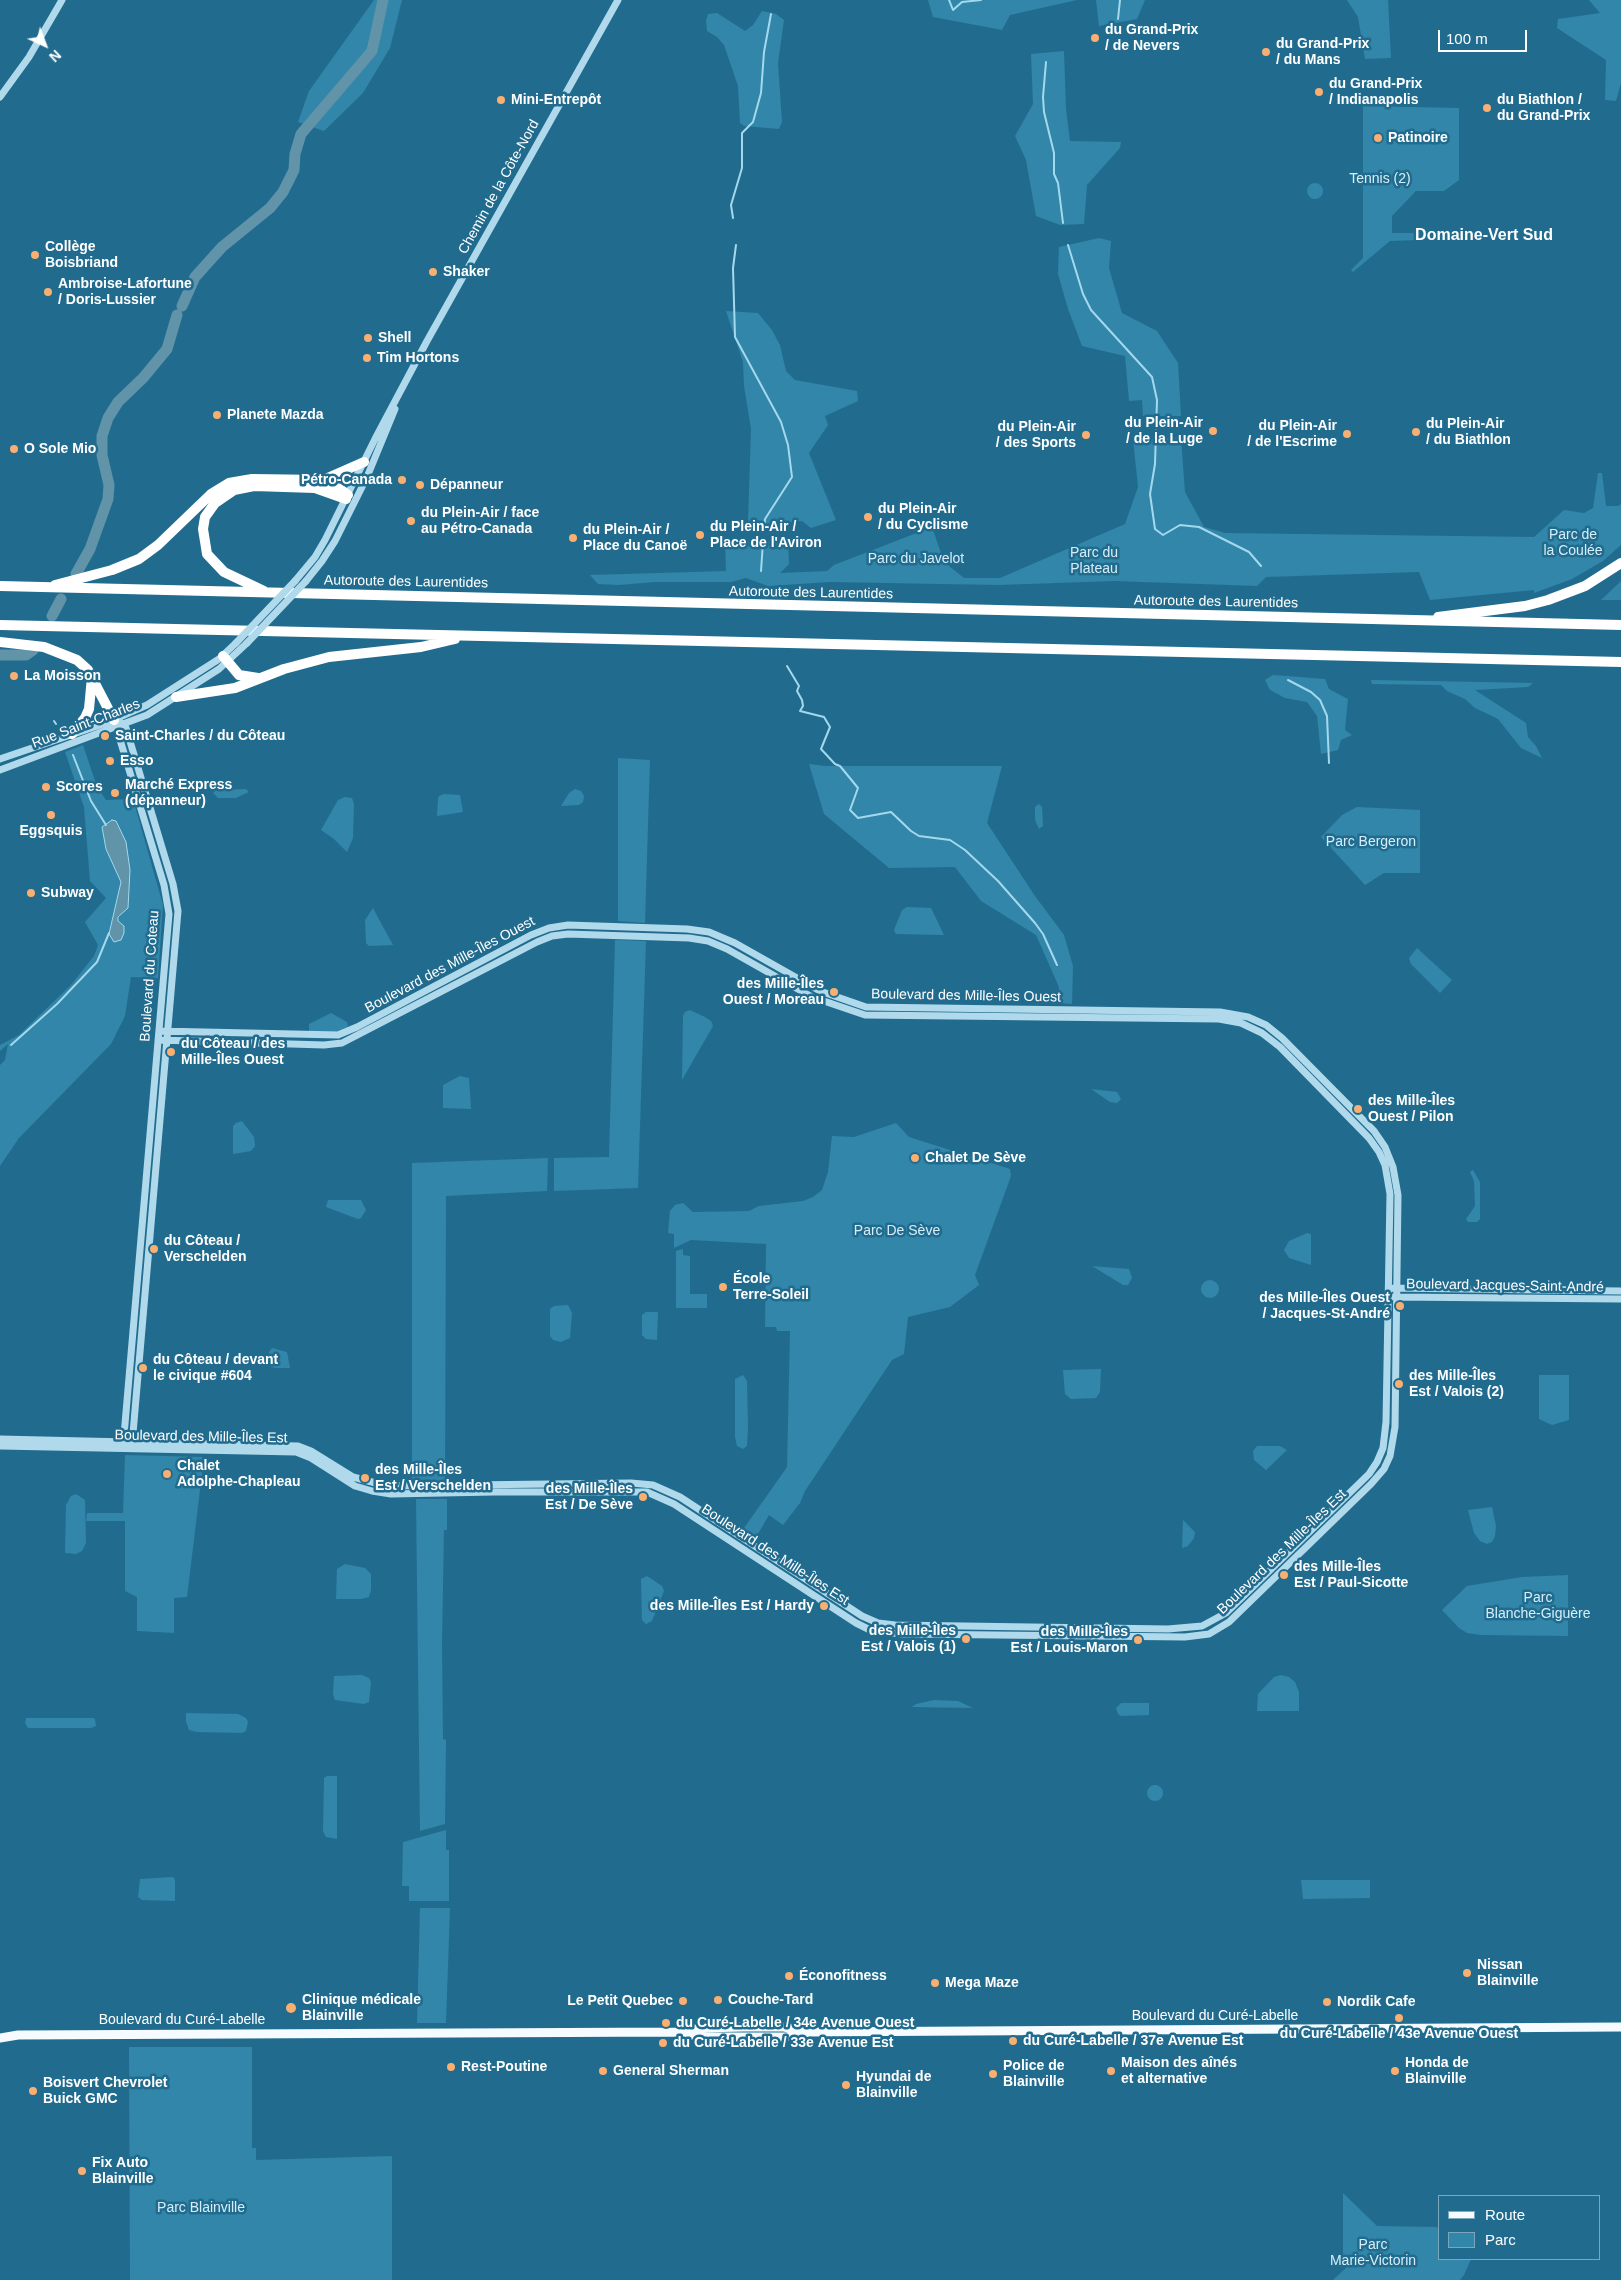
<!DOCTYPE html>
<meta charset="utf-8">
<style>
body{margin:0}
#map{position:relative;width:1621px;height:2280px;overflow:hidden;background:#216c8e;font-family:Helvetica,sans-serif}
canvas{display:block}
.legend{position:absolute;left:1438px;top:2195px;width:162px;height:65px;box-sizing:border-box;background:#216c8e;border:1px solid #7aa7bb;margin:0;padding:6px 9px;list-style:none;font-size:15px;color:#fff}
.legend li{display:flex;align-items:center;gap:10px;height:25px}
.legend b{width:25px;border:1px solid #7aa7bb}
.north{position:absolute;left:20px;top:20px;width:50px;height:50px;-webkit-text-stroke:4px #216c8e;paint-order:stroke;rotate:137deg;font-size:14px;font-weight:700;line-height:20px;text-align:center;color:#fff}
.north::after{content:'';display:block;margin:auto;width:18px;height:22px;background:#fff;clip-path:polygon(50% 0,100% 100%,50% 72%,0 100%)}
.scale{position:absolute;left:1438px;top:30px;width:89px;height:22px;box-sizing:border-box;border:2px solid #fff;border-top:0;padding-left:6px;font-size:15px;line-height:18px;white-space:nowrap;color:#fff;-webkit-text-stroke:4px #216c8e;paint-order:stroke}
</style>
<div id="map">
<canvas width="1621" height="2280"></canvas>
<ul class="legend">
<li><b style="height:6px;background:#f5fbff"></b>Route</li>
<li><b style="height:14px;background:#3286a9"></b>Parc</li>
</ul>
<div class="north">N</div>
<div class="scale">100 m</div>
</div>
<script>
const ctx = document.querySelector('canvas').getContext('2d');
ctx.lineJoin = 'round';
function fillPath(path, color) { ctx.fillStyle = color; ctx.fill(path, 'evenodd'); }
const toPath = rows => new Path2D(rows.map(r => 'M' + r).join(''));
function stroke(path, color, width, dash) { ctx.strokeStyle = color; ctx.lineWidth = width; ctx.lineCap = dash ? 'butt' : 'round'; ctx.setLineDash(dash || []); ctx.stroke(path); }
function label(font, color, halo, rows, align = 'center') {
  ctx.font = font + ' Helvetica,sans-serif'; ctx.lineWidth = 5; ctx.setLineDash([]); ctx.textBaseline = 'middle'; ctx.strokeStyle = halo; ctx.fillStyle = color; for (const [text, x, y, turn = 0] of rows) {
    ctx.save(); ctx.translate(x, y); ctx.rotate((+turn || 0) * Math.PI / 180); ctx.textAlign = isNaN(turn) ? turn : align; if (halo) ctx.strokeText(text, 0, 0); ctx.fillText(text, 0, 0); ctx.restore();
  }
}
const green = toPath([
 [374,0,402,0,390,48,363,93,324,131,298,122,309,91],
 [928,0,1077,0,1010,15,1002,30,933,17],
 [1096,0,1145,0,1137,19,1099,26],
 [1347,0,1388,0,1391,58,1365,59,1358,17],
 [1589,0,1621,0,1621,83,1616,101,1605,100,1606,60,1557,28,1558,19,1600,13],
 [762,11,776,14,784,20,778,63,782,122,779,129,744,126,740,123,738,86,724,45,717,37,707,31,706,21,708,14,717,13,745,31,753,25],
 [1064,51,1066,109,1070,141,1121,142,1120,148,1087,185,1084,224,1060,225,1036,216,1026,160,1015,136,1033,104,1031,54],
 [1363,106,1459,108,1459,180,1444,191,1416,191,1392,216,1392,233,1420,233,1419,240,1390,241,1353,272,1351,270,1363,258],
 '1307 191a8 8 0 1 1 16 0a8 8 0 1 1-16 0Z',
 [1099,238,1111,241,1109,268,1122,313,1157,331,1178,363,1181,416,1143,416,1142,400,1129,401,1125,356,1082,346,1068,309,1058,274,1059,247],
 [726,311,758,313,772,330,780,345,786,371,795,380,857,391,858,401,825,416,828,425,809,453,836,520,811,528,802,521,778,524,748,522,751,429,744,386,743,362],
 [1181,438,1185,492,1204,527,1225,533,1534,537,1564,510,1584,513,1593,508,1598,473,1602,473,1606,506,1618,506,1621,504,1621,545,1603,561,1572,579,1534,593,1534,590,1430,600,1419,572,1266,577,1257,586,1114,581,998,585,830,582,768,586,746,578,731,582,655,582,619,585,598,584,590,575,726,571,725,541,788,541,789,564,780,573,827,571,834,565,932,527,944,562,964,578,1000,578,1125,524,1138,487,1133,439],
 [1621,581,1621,600,1601,600],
 [1273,675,1325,679,1329,689,1348,699,1345,730,1352,735,1341,740,1338,750,1321,754,1317,716,1307,702,1285,698,1270,690,1265,680],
 [1371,680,1533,683,1528,687,1475,690,1526,723,1528,737,1536,746,1542,758,1521,748,1498,719,1475,708,1465,699,1447,691,1441,685,1372,684],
 [83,745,97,787,106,800,133,799,163,905,158,978,131,977,125,1016,111,1044,19,1138,0,1166,0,1065,5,1060,8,1044,0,1051,0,1045,19,1035,71,985,94,956,98,945,85,922,106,898,90,881,84,807,65,752],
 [102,827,122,833,126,851,128,903,109,934,121,882,106,849],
 [618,758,650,760,645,923,618,921],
 [809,764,825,766,1002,766,987,823,1035,896,1064,935,1073,966,1072,1004,1058,1003,1059,987,1036,935,981,901,955,867,889,868,824,814],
 [246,789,249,792,236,798,218,798,213,793,216,790],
 [575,789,581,791,584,796,583,802,579,805,561,806,569,793],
 [444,794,460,795,463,812,437,816,438,799,439,796],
 [345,797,352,798,354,804,353,838,347,852,334,839,321,830,338,800],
 [1039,804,1042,807,1043,826,1039,829,1035,820,1035,807],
 [1357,807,1420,810,1420,873,1384,873,1365,885,1321,837,1342,815],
 [907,907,931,908,944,935,896,934,894,930,902,910],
 [373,908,381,923,393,945,369,946,366,943,365,920],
 [615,940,646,941,638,1188,554,1191,554,1158,609,1157],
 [1417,948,1452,980,1440,993,1411,964,1409,958],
 [690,1010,705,1017,711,1021,713,1026,682,1080,683,1016,685,1012],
 [331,1013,347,1022,348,1027,337,1032,309,1032,309,1024],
 [460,1076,469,1078,471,1109,443,1108,443,1085],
 [1091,1089,1117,1092,1121,1099,1117,1103,1110,1102],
 [242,1121,254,1137,255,1146,251,1151,233,1154,233,1126,236,1123],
 [896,1123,909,1137,1010,1169,1011,1176,975,1275,979,1285,950,1307,908,1317,904,1354,892,1360,805,1491,800,1503,783,1525,769,1515,755,1539,742,1531,787,1467,790,1331,777,1331,776,1327,765,1327,766,1244,691,1240,674,1248,674,1234,668,1233,670,1211,675,1205,683,1203,693,1212,749,1211,759,1206,803,1201,813,1197,822,1190,828,1172,832,1136,854,1137],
 [548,1158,547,1191,446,1196,445,1481,412,1482,412,1163],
 [1473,1170,1480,1182,1480,1219,1477,1222,1468,1222,1466,1219,1475,1206,1474,1181,1470,1172],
 [328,1200,361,1200,366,1210,361,1218,358,1219,326,1207],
 [1307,1233,1311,1234,1311,1265,1289,1258,1284,1250,1289,1241],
 [683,1249,683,1255,690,1256,690,1294,707,1294,707,1308,676,1308,676,1251],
 [1092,1266,1129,1269,1132,1278,1128,1285,1123,1285],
 '1201 1289a9 9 0 1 1 18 0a9 9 0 1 1-18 0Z',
 [568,1305,572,1313,570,1338,561,1342,553,1340,550,1336,550,1309,554,1306],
 [658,1312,657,1340,646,1339,642,1335,642,1315,646,1312],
 [272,1348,287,1352,290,1368,275,1368,268,1366,269,1352],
 [1101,1369,1100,1392,1096,1398,1071,1399,1065,1394,1063,1370],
 [743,1375,747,1381,748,1427,747,1446,743,1449,737,1446,735,1437,735,1379],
 [1539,1375,1569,1375,1569,1420,1552,1425,1539,1419],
 [1257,1446,1280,1446,1287,1450,1266,1470,1254,1460,1253,1451],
 [125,1455,204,1457,187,1597,174,1598,174,1633,137,1631,137,1597,125,1591,125,1521,86,1521,87,1513,123,1513],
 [76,1494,85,1500,86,1543,82,1551,76,1554,65,1553,66,1505,71,1496],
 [416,1499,447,1499,447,1530,444,1530,442,1644,443,1739,446,1740,445,1824,420,1831],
 [1492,1507,1496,1526,1495,1536,1492,1542,1487,1544,1480,1541,1474,1533,1468,1510],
 [1183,1520,1195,1532,1194,1538,1188,1546,1182,1548],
 [345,1564,365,1568,371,1574,371,1590,369,1597,361,1599,336,1599,337,1569],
 [1568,1575,1568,1636,1481,1635,1467,1633,1459,1628,1442,1610,1467,1586,1522,1577],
 [647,1576,662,1586,664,1591,652,1621,646,1624,642,1620,641,1579],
 [362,1675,369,1678,371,1682,369,1702,364,1704,335,1700,333,1694,334,1676],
 [1281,1675,1289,1677,1295,1682,1299,1692,1299,1711,1257,1711,1258,1694,1274,1677],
 [934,1700,958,1701,973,1708,912,1707,916,1704],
 [1121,1703,1149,1703,1149,1715,1121,1716,1118,1714,1116,1708],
 [186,1713,238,1714,246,1718,248,1722,246,1731,242,1733,197,1732,189,1730,186,1721],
 [26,1718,93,1718,95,1719,96,1726,91,1728,28,1728,25,1723],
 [327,1776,337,1776,337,1839,326,1837,323,1831,324,1778],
 '1147 1793a8 8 0 1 1 16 0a8 8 0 1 1-16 0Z',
 [446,1830,446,1850,449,1850,449,1901,409,1901,409,1886,402,1886,403,1842],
 [173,1877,175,1880,175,1901,142,1900,138,1897,140,1879],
 [1301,1880,1370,1880,1370,1898,1303,1899],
 [420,1908,450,1908,446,2023,417,2023],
 [129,2047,252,2047,252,2148,256,2148,256,2160,392,2156,392,2280,130,2280],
 [1343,2193,1377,2226,1437,2227,1440,2232,1440,2259,1471,2259,1464,2275,1460,2280,1333,2280,1348,2266,1343,2260]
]);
const water = toPath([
 [112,820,116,821,126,842,130,870,128,908,118,917,118,921,124,926,124,933,121,940,114,942,109,934,121,882,106,849,102,827,112,820]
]);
const stream = toPath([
 [949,0,953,10,962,2,981,0],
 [1118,19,1120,0],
 [1046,62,1043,97,1044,112,1054,153,1054,174,1058,183,1063,223],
 [733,218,731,205,742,168,742,133,753,122,761,93,764,52,771,14],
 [736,245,733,268,735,337,781,422,788,445,792,477,765,519,764,529],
 [1068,245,1083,294,1091,310,1152,377,1157,400,1155,464,1150,494,1155,529,1163,535,1180,525,1199,527,1249,552,1261,566],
 [761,571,763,542],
 [30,654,31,655],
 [787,666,799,686,797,691,802,700,803,706,800,711,824,717,830,727,821,749,835,764,840,766,858,788,850,810,858,818,891,812,911,831,919,836,950,840,965,850,998,881,1035,923,1043,934,1057,965],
 [1288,680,1311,692,1320,700,1327,716,1329,763],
 [54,721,56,724],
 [73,755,91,801,106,825],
 [11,1045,57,1004,97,962,109,933]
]);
const river = toPath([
 [182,306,195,277,222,247,270,208,283,192,294,170,295,154,301,134,372,51,383,0],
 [76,574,90,549,108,499,109,485,102,455,102,436,108,418,118,402,143,378,167,349,177,315],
 [52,616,61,599],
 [0,655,26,655,33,650]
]);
const minor = toPath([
 [0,97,29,57,62,0],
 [295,581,315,557,325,540,375,439,427,341,618,0],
 [306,581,322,561,335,541,367,477,395,409],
 [114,720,124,724,126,728,173,884,178,911,132,1445],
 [114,720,164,885,169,914,123,1447],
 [0,759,106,723,147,705,219,659,236,643],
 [0,770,147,715,219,669,247,643],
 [1391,1288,1621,1291],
 [1394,1297,1621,1299],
 [0,1439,298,1446,311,1451,353,1477,387,1486,631,1483,653,1485,680,1497,862,1616,878,1623,895,1625,1168,1629,1202,1626,1226,1613,1369,1474,1377,1462,1383,1448,1386,1422,1390,1194,1385,1165,1379,1152,1369,1138,1280,1047,1262,1033,1241,1023,1219,1019,865,1015,812,997,727,949,708,941,689,938,568,934,552,936,537,942,342,1043,324,1045,158,1040],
 [0,1446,296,1452,311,1458,355,1486,372,1491,391,1494,494,1492,647,1492,674,1504,856,1623,872,1631,903,1634,1185,1637,1209,1634,1229,1622,1371,1484,1384,1469,1390,1456,1395,1427,1398,1195,1393,1167,1385,1147,1374,1131,1282,1038,1266,1025,1248,1017,1220,1012,866,1007,820,991,735,943,709,932,687,929,568,925,549,928,531,935,357,1027,338,1035,159,1031]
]);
const major = toPath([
 [676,2032,702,2037,784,2037,809,2032,1621,2027],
 [0,2038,18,2035,676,2032,702,2028,743,2027,784,2027,804,2031]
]);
const highway = toPath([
 [323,480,340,489,348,495],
 [55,585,112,570,139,559,158,545,211,494,229,483,252,479,323,480,364,462],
 [0,586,1621,625],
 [264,591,224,572,207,554,203,529,205,517,215,503,234,490,254,486,315,488,346,499],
 [1438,617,1525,606,1548,600,1585,586,1621,563],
 [0,625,1621,662],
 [0,642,44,647,77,660,88,670,114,720],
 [223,656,239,675,258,678],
 [176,697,235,688,284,669,329,657,421,647,455,639],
 [72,734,85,718,89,709,92,677]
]);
const minorBridge = toPath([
 [236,643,295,581],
 [247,643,306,581]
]);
const markers = [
 [1095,38,5,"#f8af71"],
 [1266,52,5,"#f8af71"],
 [1319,92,5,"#f8af71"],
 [501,100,5,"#f8af71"],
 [1487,108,5,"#f8af71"],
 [1378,138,5,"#f8af71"],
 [35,255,5,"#f8af71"],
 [433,272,5,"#f8af71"],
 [48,292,5,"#f8af71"],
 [368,338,5,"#f8af71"],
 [367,358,5,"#f8af71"],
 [217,415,5,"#f8af71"],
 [1213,431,5,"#f8af71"],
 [1416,432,5,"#f8af71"],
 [1347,434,5,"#f8af71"],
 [1086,435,5,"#f8af71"],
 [14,449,5,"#f8af71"],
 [402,480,5,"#f8af71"],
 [420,485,5,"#f8af71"],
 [868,517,5,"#f8af71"],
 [411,521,5,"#f8af71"],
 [700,535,5,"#f8af71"],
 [573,538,5,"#f8af71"],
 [14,676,5,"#f8af71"],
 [105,736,5,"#f8af71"],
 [110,761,5,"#f8af71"],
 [46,787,5,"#f8af71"],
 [115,793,5,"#f8af71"],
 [51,815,5,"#f8af71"],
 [31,893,5,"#f8af71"],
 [834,992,5,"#f8af71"],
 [171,1052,5,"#f8af71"],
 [1358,1109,5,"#f8af71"],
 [915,1158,5,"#f8af71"],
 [154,1249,5,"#f8af71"],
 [723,1287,5,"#f8af71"],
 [1400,1306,5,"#f8af71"],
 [143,1368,5,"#f8af71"],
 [1399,1384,5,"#f8af71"],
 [167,1474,5,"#f8af71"],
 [365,1478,5,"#f8af71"],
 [643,1497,5,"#f8af71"],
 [1284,1575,5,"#f8af71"],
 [824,1606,5,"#f8af71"],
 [966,1639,5,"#f8af71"],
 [1138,1640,5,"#f8af71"],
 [1467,1973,5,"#f8af71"],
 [789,1976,5,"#f8af71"],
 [935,1983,5,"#f8af71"],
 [718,2000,5,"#f8af71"],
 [683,2001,5,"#f8af71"],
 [1327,2002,5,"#f8af71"],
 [291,2008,6,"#f8af71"],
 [1399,2018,5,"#f8af71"],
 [666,2023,5,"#f8af71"],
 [1013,2041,5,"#f8af71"],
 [663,2043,5,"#f8af71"],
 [451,2067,5,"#f8af71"],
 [603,2071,5,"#f8af71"],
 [1111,2071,5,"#f8af71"],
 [1395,2071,5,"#f8af71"],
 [993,2074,5,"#f8af71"],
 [846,2085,5,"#f8af71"],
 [33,2091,5,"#f8af71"],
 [82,2171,5,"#f8af71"]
];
const poiNames = [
 ["du Grand-Prix",1105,30],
 ["/ de Nevers",1105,46],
 ["du Grand-Prix",1276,44],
 ["/ du Mans",1276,60],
 ["du Grand-Prix",1329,84],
 ["/ Indianapolis",1329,100],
 ["Mini-Entrepôt",511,100],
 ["du Biathlon /",1497,100],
 ["du Grand-Prix",1497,116],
 ["Patinoire",1388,138],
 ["Collège",45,247],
 ["Boisbriand",45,263],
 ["Shaker",443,272],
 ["Ambroise-Lafortune",58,284],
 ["/ Doris-Lussier",58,300],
 ["Shell",378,338],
 ["Tim Hortons",377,358],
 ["Planete Mazda",227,415],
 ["du Plein-Air",1203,423,"right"],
 ["/ de la Luge",1203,439,"right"],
 ["du Plein-Air",1426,424],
 ["/ du Biathlon",1426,440],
 ["du Plein-Air",1337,426,"right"],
 ["/ de l'Escrime",1337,442,"right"],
 ["du Plein-Air",1076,427,"right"],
 ["/ des Sports",1076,443,"right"],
 ["O Sole Mio",24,449],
 ["Pétro-Canada",392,480,"right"],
 ["Dépanneur",430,485],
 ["du Plein-Air",878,509],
 ["/ du Cyclisme",878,525],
 ["du Plein-Air / face",421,513],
 ["au Pétro-Canada",421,529],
 ["du Plein-Air /",710,527],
 ["Place de l'Aviron",710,543],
 ["du Plein-Air /",583,530],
 ["Place du Canoë",583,546],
 ["La Moisson",24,676],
 ["Saint-Charles / du Côteau",115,736],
 ["Esso",120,761],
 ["Marché Express",125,785],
 ["(dépanneur)",125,801],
 ["Scores",56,787],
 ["Eggsquis",51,831,"center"],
 ["Subway",41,893],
 ["des Mille-Îles",824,984,"right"],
 ["Ouest / Moreau",824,1000,"right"],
 ["du Côteau / des",181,1044],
 ["Mille-Îles Ouest",181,1060],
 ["des Mille-Îles",1368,1101],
 ["Ouest / Pilon",1368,1117],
 ["Chalet De Sève",925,1158],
 ["du Côteau /",164,1241],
 ["Verschelden",164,1257],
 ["École",733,1279],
 ["Terre-Soleil",733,1295],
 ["des Mille-Îles Ouest",1390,1298,"right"],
 ["/ Jacques-St-André",1390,1314,"right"],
 ["du Côteau / devant",153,1360],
 ["le civique #604",153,1376],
 ["des Mille-Îles",1409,1376],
 ["Est / Valois (2)",1409,1392],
 ["Chalet",177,1466],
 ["Adolphe-Chapleau",177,1482],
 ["des Mille-Îles",375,1470],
 ["Est / Verschelden",375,1486],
 ["des Mille-Îles",633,1489,"right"],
 ["Est / De Sève",633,1505,"right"],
 ["des Mille-Îles",1294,1567],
 ["Est / Paul-Sicotte",1294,1583],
 ["des Mille-Îles Est / Hardy",814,1606,"right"],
 ["des Mille-Îles",956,1631,"right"],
 ["Est / Valois (1)",956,1647,"right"],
 ["des Mille-Îles",1128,1632,"right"],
 ["Est / Louis-Maron",1128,1648,"right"],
 ["Nissan",1477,1965],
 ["Blainville",1477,1981],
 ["Éconofitness",799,1976],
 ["Mega Maze",945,1983],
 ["Clinique médicale",302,2000],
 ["Blainville",302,2016],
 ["Couche-Tard",728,2000],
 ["Le Petit Quebec",673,2001,"right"],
 ["Nordik Cafe",1337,2002],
 ["du Curé-Labelle / 34e Avenue Ouest",676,2023],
 ["du Curé-Labelle / 43e Avenue Ouest",1399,2034,"center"],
 ["du Curé-Labelle / 37e Avenue Est",1023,2041],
 ["du Curé-Labelle / 33e Avenue Est",673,2043],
 ["Maison des aînés",1121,2063],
 ["et alternative",1121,2079],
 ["Honda de",1405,2063],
 ["Blainville",1405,2079],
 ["Police de",1003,2066],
 ["Blainville",1003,2082],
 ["Rest-Poutine",461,2067],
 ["General Sherman",613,2071],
 ["Hyundai de",856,2077],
 ["Blainville",856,2093],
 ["Boisvert Chevrolet",43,2083],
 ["Buick GMC",43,2099],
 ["Fix Auto",92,2163],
 ["Blainville",92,2179]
];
const parkNames = [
 ["Tennis (2)",1380,179],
 ["Parc de",1573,535],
 ["la Coulée",1573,551],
 ["Parc du",1094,553],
 ["Plateau",1094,569],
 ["Parc du Javelot",916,559],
 ["Parc Bergeron",1371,842],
 ["Parc De Sève",897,1231],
 ["Parc",1538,1598],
 ["Blanche-Giguère",1538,1614],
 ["Parc Blainville",201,2208],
 ["Parc",1373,2245],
 ["Marie-Victorin",1373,2261]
];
const streetNames = [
 ["Chemin de la Côte-Nord",499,187,-61],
 ["Autoroute des Laurentides",406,582,1],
 ["Autoroute des Laurentides",811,593,1],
 ["Autoroute des Laurentides",1216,602,1],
 ["Rue Saint-Charles",86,724,-21],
 ["Boulevard des Mille-Îles Ouest",450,965,-28],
 ["Boulevard du Coteau",150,976,-86],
 ["Boulevard des Mille-Îles Ouest",966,996,1],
 ["Boulevard Jacques-Saint-André",1505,1286,1],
 ["Boulevard des Mille-Îles Est",201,1437,1],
 ["Boulevard des Mille-Îles Est",1282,1552,-44],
 ["Boulevard des Mille-Îles Est",775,1555,33],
 ["Boulevard du Curé-Labelle",1215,2016],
 ["Boulevard du Curé-Labelle",182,2020]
];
const quarterNames = [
 ["Domaine-Vert Sud",1484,236]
];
fillPath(green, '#3286a9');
fillPath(water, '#6193a9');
stroke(water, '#a4d9ed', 1);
stroke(stream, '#a4d9ed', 2);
stroke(river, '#6193a9', 11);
stroke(minor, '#b0daec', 7);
stroke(major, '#f5fbff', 9);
stroke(highway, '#fff', 10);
stroke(minorBridge, '#b0daec', 7);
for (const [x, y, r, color] of markers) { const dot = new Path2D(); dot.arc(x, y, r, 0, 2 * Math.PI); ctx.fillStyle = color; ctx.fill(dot); stroke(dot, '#216c8e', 2); }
label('bold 14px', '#fff', '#216c8e', poiNames, 'left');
label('14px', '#d5eef9', '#216c8e', parkNames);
label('14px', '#fff', '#216c8e', streetNames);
label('bold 16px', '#fff', '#216c8e', quarterNames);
</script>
